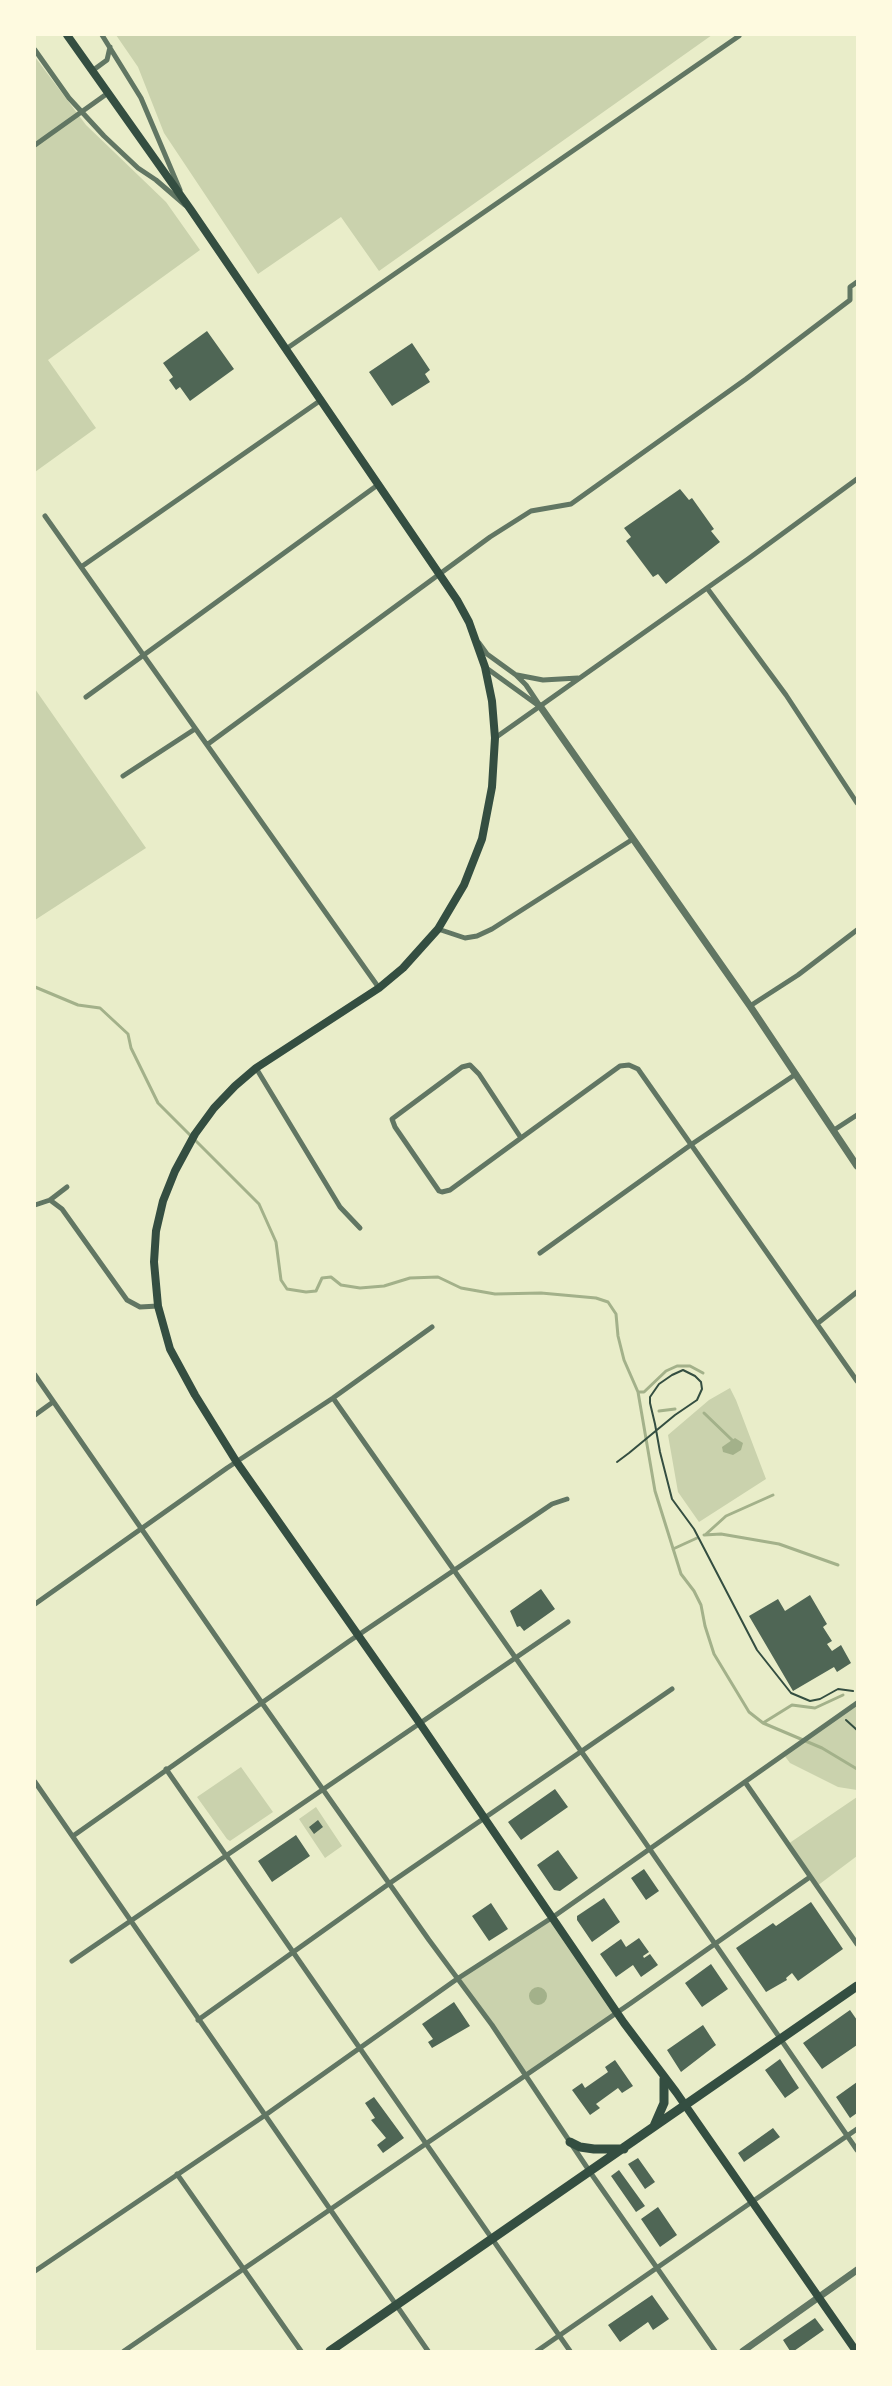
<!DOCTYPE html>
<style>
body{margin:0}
#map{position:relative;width:892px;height:2386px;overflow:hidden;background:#e9edc9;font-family:"Varela Round",sans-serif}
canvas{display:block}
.frame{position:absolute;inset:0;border:36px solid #fefae0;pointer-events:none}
</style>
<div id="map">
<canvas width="892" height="2386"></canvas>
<div class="frame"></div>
</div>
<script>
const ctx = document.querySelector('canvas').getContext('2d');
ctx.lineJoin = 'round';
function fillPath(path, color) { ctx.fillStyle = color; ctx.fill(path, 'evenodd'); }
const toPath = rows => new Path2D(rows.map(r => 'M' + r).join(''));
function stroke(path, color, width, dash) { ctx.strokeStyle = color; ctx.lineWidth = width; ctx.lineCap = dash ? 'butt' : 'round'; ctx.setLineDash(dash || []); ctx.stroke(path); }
const green = toPath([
 [116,35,712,35,379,271,341,217,258,274,164,133,138,67],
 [35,57,86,125,166,202,200,250,48,360,96,428,35,472],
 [35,689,146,848,35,920],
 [730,1388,736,1400,766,1479,699,1522,678,1492,668,1435,709,1400],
 [857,1703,857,1790,838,1787,790,1763,784,1755],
 [241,1767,273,1812,230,1841,227,1839,197,1797],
 [857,1797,857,1856,817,1886,788,1844],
 [316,1807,342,1846,325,1858,299,1819],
 [553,1917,617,2012,526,2075,457,1979]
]);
const water = toPath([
 [735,1438,743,1443,741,1450,733,1455,723,1452,722,1447],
 '529 1996a9 9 0 1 1 18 0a9 9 0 1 1-18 0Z'
]);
const stream = toPath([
 [35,987,78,1005,100,1008,128,1034,131,1048,158,1103,259,1204,276,1242,281,1280,287,1289,306,1292,316,1291,322,1278,331,1277,341,1285,360,1288,384,1286,410,1278,438,1277,461,1288,495,1294,541,1293,596,1298,608,1302,616,1314,618,1336,624,1360,638,1392,655,1491,681,1574,694,1591,701,1605,705,1626,714,1654,749,1712,763,1723,822,1748,857,1769],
 [638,1392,644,1392,666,1371,677,1366,690,1366,703,1373],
 [659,1411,675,1409],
 [704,1413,732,1440],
 [704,1535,721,1534,779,1544,838,1565],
 [705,1535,726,1516,773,1495],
 [673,1549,697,1538],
 [763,1723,792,1705,815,1708,843,1695]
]);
const building = toPath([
 [207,331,234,369,190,401,180,387,176,390,169,380,173,377,163,363],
 [412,343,430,370,425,374,430,382,392,406,369,372],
 [680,489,689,500,692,498,714,529,711,531,720,542,666,584,658,574,653,577,626,541,631,537,624,528],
 [541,1589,555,1609,524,1631,520,1626,517,1627,510,1611],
 [810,1595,827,1624,823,1627,832,1641,827,1644,832,1651,841,1645,851,1663,837,1672,834,1667,793,1691,749,1616,778,1599,785,1611],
 [555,1789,568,1807,521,1840,508,1822],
 [318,1820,323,1827,314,1834,309,1827],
 [296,1835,310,1856,272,1882,258,1861],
 [558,1850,578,1878,560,1891,554,1890,537,1865],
 [644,1869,659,1891,646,1900,631,1878],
 [604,1898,620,1922,592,1942,577,1920,577,1916],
 [811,1902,843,1949,798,1981,792,1973,786,1978,787,1980,766,1992,736,1948,773,1923,776,1926],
 [491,1903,508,1929,489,1941,472,1916],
 [639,1938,649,1952,643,1956,644,1958,650,1954,658,1965,641,1977,633,1965,616,1977,600,1954,621,1939,626,1947],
 [711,1964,728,1989,702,2007,685,1983],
 [454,2002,470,2026,432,2048,428,2042,433,2039,422,2024],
 [850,2010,857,2020,857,2045,822,2069,803,2043],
 [703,2025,716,2045,681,2072,667,2050],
 [780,2059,799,2088,785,2098,765,2070],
 [615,2060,633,2086,622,2093,618,2088,596,2104,600,2108,590,2115,572,2090,582,2083,585,2088,608,2072,605,2067],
 [857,2082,857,2113,850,2118,836,2097],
 [374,2097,404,2138,383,2153,377,2145,386,2138,371,2120,375,2118,365,2103],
 [773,2128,780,2137,744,2162,738,2153],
 [638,2158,655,2182,645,2189,628,2164],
 [619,2170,645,2206,636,2212,611,2176],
 [658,2207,677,2235,660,2247,641,2219],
 [652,2295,669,2319,653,2330,648,2322,620,2342,608,2325],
 [815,2318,824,2330,794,2351,790,2351,783,2340]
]);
const path = toPath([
 [617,1462,629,1453,675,1415,697,1400,702,1389,701,1382,695,1376,683,1370,672,1375,659,1384,650,1397,650,1403,655,1424,660,1452,672,1499,694,1529,757,1650,791,1693,810,1701,820,1699,838,1689,853,1691],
 [846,1720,857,1730]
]);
const minor = toPath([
 [102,35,141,98,180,190],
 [35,50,69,98,104,136,138,168,156,180,185,205],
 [92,71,107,60,110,47],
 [35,145,108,93],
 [286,349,739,36],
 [45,516,379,988],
 [81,567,321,400],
 [707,588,786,695,857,803],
 [479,643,487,654,516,675,526,685,540,706],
 [485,667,539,706],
 [517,675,543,680,578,678],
 [86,697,379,484],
 [495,738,748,559,857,479],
 [208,744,490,537,531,511,571,504,746,379,850,300,850,287,857,282],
 [123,776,195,729],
 [438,929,465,938,477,936,492,929,633,839],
 [750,1006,798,975,857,930],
 [256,1068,340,1207,360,1228],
 [834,1130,857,1115],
 [521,1138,479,1074,470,1065,462,1067,392,1119,395,1127,439,1191,442,1192,450,1190,521,1138,620,1066,629,1065,638,1069,857,1381],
 [50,1200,62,1209,127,1300,140,1307,158,1306],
 [35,1205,50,1200,67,1187],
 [540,1253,692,1144,796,1074],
 [818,1323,857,1292],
 [35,1375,262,1703,429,1940,492,2025,590,2172,715,2351],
 [333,1398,640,1835,857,2150],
 [35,1415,53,1402],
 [35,1604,227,1468,333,1398,432,1327],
 [166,1769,570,2351],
 [35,1782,428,2351],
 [745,1782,857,1944],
 [73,1836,348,1642,552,1504,567,1499],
 [72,1961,568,1622],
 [198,2020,390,1883,672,1689],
 [177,2174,301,2351],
 [35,2271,264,2116,457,1979,553,1917,857,1703],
 [124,2351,631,2003,810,1877],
 [537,2351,857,2129]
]);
const tertiary = toPath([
 [540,706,750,1006,857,1166],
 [743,2351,857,2270]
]);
const secondary = toPath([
 [67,35,191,210,457,600,469,622,485,667,492,701,495,738,492,787,482,839,464,885,438,929,403,968,379,988,256,1068,235,1086,214,1108,195,1134,175,1171,163,1201,156,1231,154,1262,158,1306,170,1349,195,1395,236,1461,419,1722,624,2023,676,2092,856,2351]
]);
const primary = toPath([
 [654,2126,664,2103,664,2079],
 [570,2142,580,2147,594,2149,624,2149],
 [330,2351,857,1986]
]);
fillPath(green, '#cad2ad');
fillPath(water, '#a3b18a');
stroke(stream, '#a3b18a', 3);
fillPath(building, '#4f6655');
stroke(path, '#344e41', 2);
stroke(minor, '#617663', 5);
stroke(tertiary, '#617663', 7);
stroke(secondary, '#344e41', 8);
stroke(primary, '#344e41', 9);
</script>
